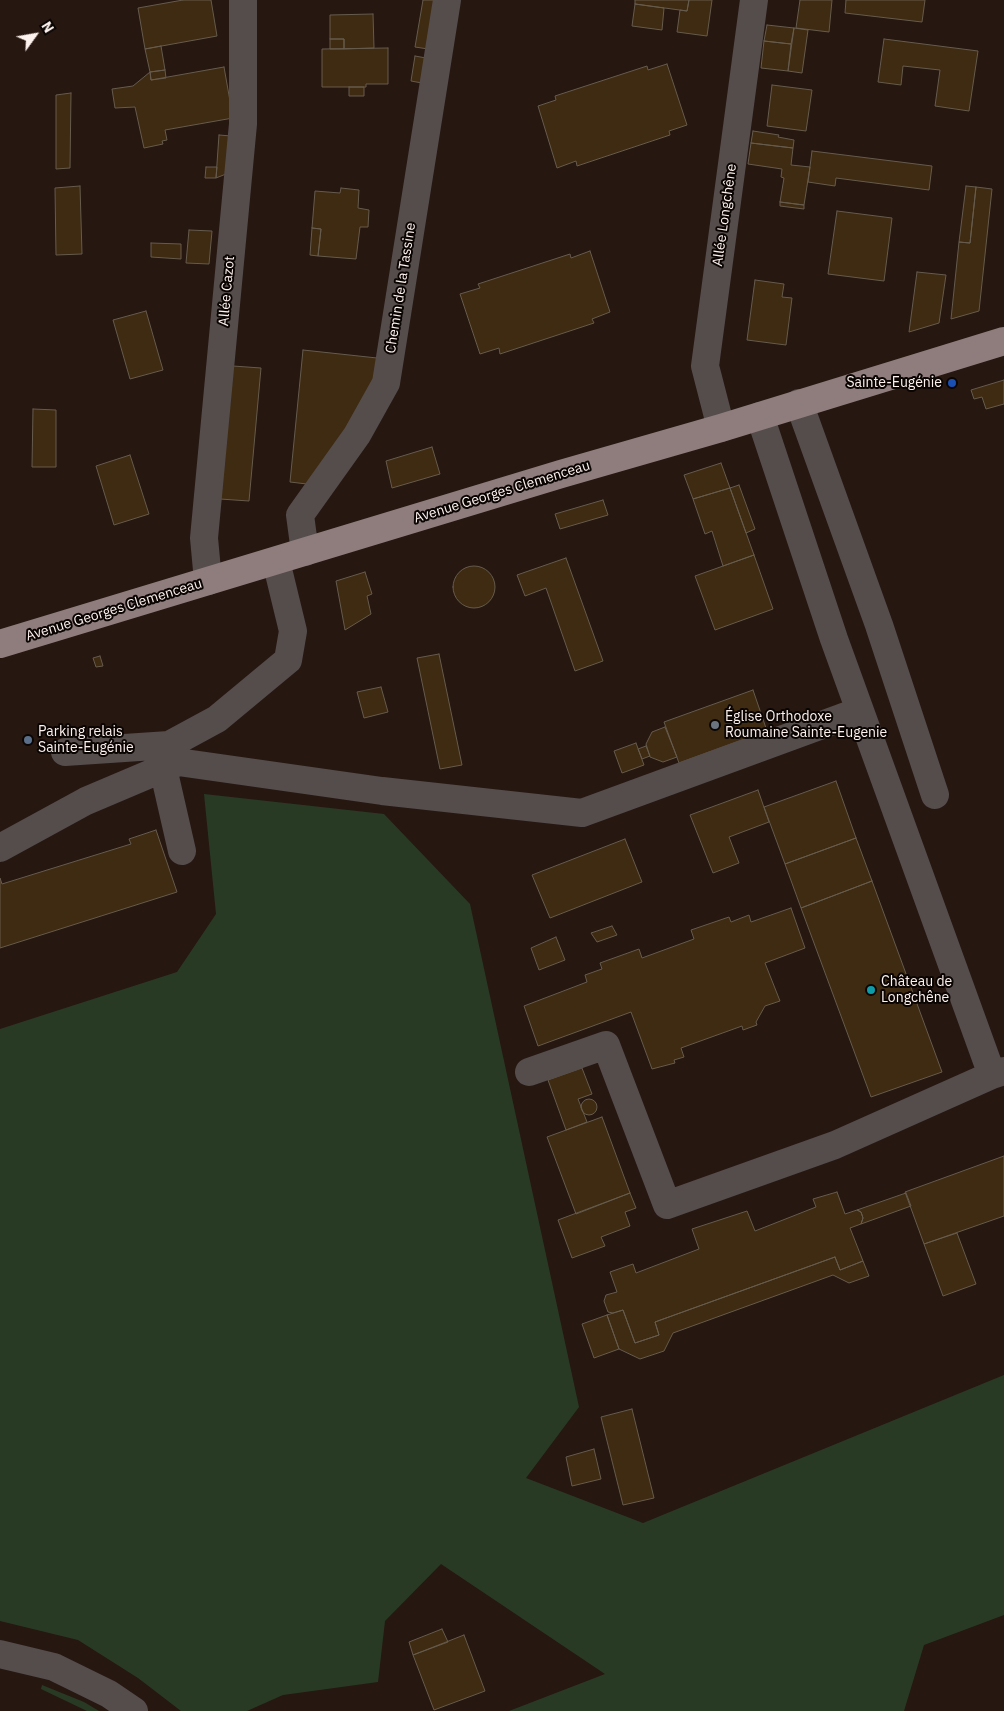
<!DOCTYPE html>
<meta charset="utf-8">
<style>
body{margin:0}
#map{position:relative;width:1004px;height:1711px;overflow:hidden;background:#261711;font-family:"IBM Plex Sans",sans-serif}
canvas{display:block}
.north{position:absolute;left:10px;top:10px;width:50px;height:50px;-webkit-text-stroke:4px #0a0503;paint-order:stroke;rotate:58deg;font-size:14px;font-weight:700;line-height:20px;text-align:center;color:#fdf2ee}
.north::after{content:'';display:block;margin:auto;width:18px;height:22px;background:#fdf2ee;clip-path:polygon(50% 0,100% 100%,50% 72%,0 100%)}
</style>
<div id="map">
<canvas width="1004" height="1711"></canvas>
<div class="north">N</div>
</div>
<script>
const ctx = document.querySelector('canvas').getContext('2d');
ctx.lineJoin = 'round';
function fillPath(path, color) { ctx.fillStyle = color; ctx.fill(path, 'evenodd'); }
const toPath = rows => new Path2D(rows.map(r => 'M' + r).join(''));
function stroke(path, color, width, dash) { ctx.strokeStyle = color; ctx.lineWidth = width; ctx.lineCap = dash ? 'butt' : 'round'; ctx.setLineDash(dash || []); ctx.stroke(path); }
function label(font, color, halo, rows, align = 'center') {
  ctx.font = font + ' "IBM Plex Sans",sans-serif'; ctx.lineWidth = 4; ctx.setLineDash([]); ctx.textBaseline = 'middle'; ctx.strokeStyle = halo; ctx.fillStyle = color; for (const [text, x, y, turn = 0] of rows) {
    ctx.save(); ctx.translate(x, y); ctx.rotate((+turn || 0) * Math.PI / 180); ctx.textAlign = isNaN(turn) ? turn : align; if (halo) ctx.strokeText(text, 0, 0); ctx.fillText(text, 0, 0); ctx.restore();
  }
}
const green = toPath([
 [204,794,384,814,470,904,579,1407,526,1478,643,1523,1004,1375,1004,1615,924,1645,904,1711,509,1711,605,1674,441,1564,385,1621,378,1682,283,1695,247,1711,181,1711,138,1678,78,1640,0,1621,0,1029,177,972,216,914],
 [42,1685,84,1702,99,1711,87,1711,41,1689]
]);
const building = toPath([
 [183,0,211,0,217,36,145,49,138,8,183,0],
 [423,0,436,0,428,49,415,47,423,0],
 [635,0,689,0,687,11,635,4,635,0],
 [689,0,712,0,707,36,677,32,680,10,687,11,689,0],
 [800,0,832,0,829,32,796,28,800,0],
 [846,0,925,0,922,22,845,13,846,0],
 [635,4,664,8,662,30,632,26,635,4],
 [373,14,374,48,344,49,344,39,330,39,330,15,373,14],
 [767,25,794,28,791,44,764,41,767,25],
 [794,28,808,30,802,73,788,71,794,28],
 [330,39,344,39,344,49,330,49,330,39],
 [884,39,978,51,969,111,935,106,940,70,903,66,901,85,878,82,884,39],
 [764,41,791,44,788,71,761,68,764,41],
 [161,46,165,70,150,72,145,49,161,46],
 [388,48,388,84,366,84,366,87,322,87,322,49,388,48],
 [415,56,426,58,422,83,411,81,415,56],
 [667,64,687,125,669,131,670,135,577,166,576,161,557,168,538,106,556,100,555,96,647,66,648,70,667,64],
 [224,67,233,118,165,130,167,140,162,141,163,144,144,148,135,107,115,108,112,89,133,86,150,72,151,80,224,67],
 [165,70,166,78,151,80,150,72,165,70],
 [772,85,812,90,806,131,767,126,772,85],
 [349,87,364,87,364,96,349,96,349,87],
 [71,93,70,168,56,169,56,95,71,93],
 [753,131,779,135,778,137,794,140,793,148,751,143,753,131],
 [219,135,231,136,226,174,216,178,219,135],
 [751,143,793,148,791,165,810,167,804,205,780,202,784,178,781,177,782,169,748,164,751,143],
 [812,151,932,166,929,190,836,178,835,186,808,182,812,151],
 [206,167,217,167,216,178,205,178,206,167],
 [80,186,82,254,56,255,55,188,80,186],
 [966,186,976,187,970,243,959,242,966,186],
 [976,187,992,189,979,311,951,319,959,242,970,243,976,187],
 [341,188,359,190,358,208,369,210,368,227,360,227,356,259,318,256,321,229,312,228,315,191,340,193,341,188],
 [780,202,804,205,804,209,780,206,780,202],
 [837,211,892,218,884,281,828,274,837,211],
 [312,228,321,229,318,256,310,255,312,228],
 [189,230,212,231,209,264,186,263,189,230],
 [151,243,181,244,181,259,151,257,151,243],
 [590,251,610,312,592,319,594,323,500,354,499,348,480,354,460,294,480,288,478,284,570,254,571,258,590,251],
 [917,272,946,275,939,323,909,332,917,272],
 [755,280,784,284,782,297,792,298,786,345,747,340,755,280],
 [146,311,163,370,130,379,113,320,146,311],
 [303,350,377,358,373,384,346,433,307,484,290,482,303,350],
 [233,366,261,368,249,501,220,499,233,366],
 [1004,380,1004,404,986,409,982,397,974,399,971,390,1004,380],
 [33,409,56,410,56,467,32,467,33,409],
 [432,447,440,474,392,488,386,461,432,447],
 [130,455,149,514,114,525,96,466,130,455],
 [721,463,730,488,693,499,684,475,721,463],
 [739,485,755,529,746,533,730,488,739,485],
 [730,488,754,555,723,566,712,531,705,534,693,499,730,488],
 [603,500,608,515,560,529,555,514,603,500],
 [754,555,773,609,715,630,695,576,754,555],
 [566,558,603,661,575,671,546,588,525,596,517,575,566,558],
 '453 587a21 21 0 1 1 42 0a21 21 0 1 1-42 0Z',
 [365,572,372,594,367,596,371,614,345,630,336,581,365,572],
 [439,654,462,765,440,769,417,658,439,654],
 [100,656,103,666,96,667,93,658,100,656],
 [381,687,388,712,364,718,357,692,381,687],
 [753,690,767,731,679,763,664,722,753,690],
 [665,727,677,757,663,762,650,757,646,744,652,732,665,727],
 [636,743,644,765,622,773,614,751,636,743],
 [646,746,650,756,642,759,638,749,646,746],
 [836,781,856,838,785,864,764,807,836,781],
 [758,790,769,822,729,837,739,863,713,873,690,815,758,790],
 [156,830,177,892,0,948,0,878,2,884,131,844,129,839,156,830],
 [856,838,872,881,801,908,785,864,856,838],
 [625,839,642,882,550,918,532,875,625,839],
 [872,881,942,1072,871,1097,801,908,872,881],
 [791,908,805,948,765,963,780,1001,765,1006,756,1022,757,1025,743,1030,742,1026,681,1048,684,1057,674,1060,675,1063,652,1069,631,1012,538,1046,524,1006,587,982,585,975,602,969,600,963,639,949,642,958,694,939,691,930,729,917,731,922,749,915,751,922,791,908],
 [612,926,617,935,597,942,591,933,612,926],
 [556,937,565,960,539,970,531,948,556,937],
 [582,1068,592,1094,578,1099,587,1122,566,1130,548,1080,582,1068],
 '581 1107a8 8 0 1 1 16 0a8 8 0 1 1-16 0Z',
 [602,1117,630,1193,576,1214,547,1137,602,1117],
 [1004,1156,1004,1216,924,1244,905,1192,1004,1156],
 [837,1192,845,1214,857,1210,861,1212,863,1218,861,1224,850,1228,863,1261,840,1270,835,1257,655,1322,659,1335,635,1343,623,1310,613,1313,608,1312,604,1301,606,1295,617,1292,610,1272,633,1264,636,1273,699,1249,692,1229,747,1211,755,1231,816,1207,813,1199,837,1192],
 [630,1193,636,1208,625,1212,630,1226,601,1237,605,1246,572,1258,558,1220,630,1193],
 [906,1193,911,1206,861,1224,863,1218,861,1212,857,1210,906,1193],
 [957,1233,976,1284,943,1296,924,1244,957,1233],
 [835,1257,840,1270,863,1261,869,1276,849,1283,833,1275,673,1333,664,1351,640,1359,619,1349,607,1315,623,1310,635,1343,659,1335,655,1322,835,1257],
 [607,1315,619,1349,594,1358,582,1324,607,1315],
 [632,1409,654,1498,623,1505,601,1417,632,1409],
 [594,1449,601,1479,572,1486,566,1457,594,1449],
 [442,1629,448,1642,413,1655,409,1642,442,1629],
 [464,1635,485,1691,434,1710,413,1655,464,1635]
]);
const minor = toPath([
 [799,403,879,625,935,795],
 [760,416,834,639,992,1075,1004,1071],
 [721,428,705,366,754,0],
 [305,552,300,515,357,435,386,383,447,0],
 [208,581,204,538,243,124,243,0],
 [65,752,169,745,217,719,288,660,293,631,276,561],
 [163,768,182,851],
 [0,848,86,801,178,762,382,791,582,813,860,711],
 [529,1072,606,1045,667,1205,835,1145,992,1075],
 [0,1654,54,1667,109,1694,134,1711]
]);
const major = toPath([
 [0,644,561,474,721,428,1004,341]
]);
const markers = [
 [952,383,5,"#1a4fb4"],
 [715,725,5,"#6b7280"],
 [28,740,5,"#5c6f8a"],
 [871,990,5,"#0f9aa8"]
];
const streetNames = [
 ["Allée Longchêne",725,215,-82],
 ["Chemin de la Tassine",401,288,-81],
 ["Allée Cazot",227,291,-85],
 ["Avenue Georges Clemenceau",502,492,-17],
 ["Avenue Georges Clemenceau",114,610,-17]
];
const poiNames = [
 ["Sainte-Eugénie",942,383,"right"],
 ["Église Orthodoxe",725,717],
 ["Roumaine Sainte-Eugenie",725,733],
 ["Parking relais",38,732],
 ["Sainte-Eugénie",38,748],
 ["Château de",881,982],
 ["Longchêne",881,998]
];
fillPath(green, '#293a24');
fillPath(building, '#3e2b11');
stroke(building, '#665b4d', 1);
stroke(minor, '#554c4c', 28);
stroke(major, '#8f7d7d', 28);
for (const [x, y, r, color] of markers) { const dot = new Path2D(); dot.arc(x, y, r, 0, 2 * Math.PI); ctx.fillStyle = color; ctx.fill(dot); stroke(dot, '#0a0503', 2); }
label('14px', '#fdf2ee', '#0a0503', streetNames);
label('14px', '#fdf2ee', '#0a0503', poiNames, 'left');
</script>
